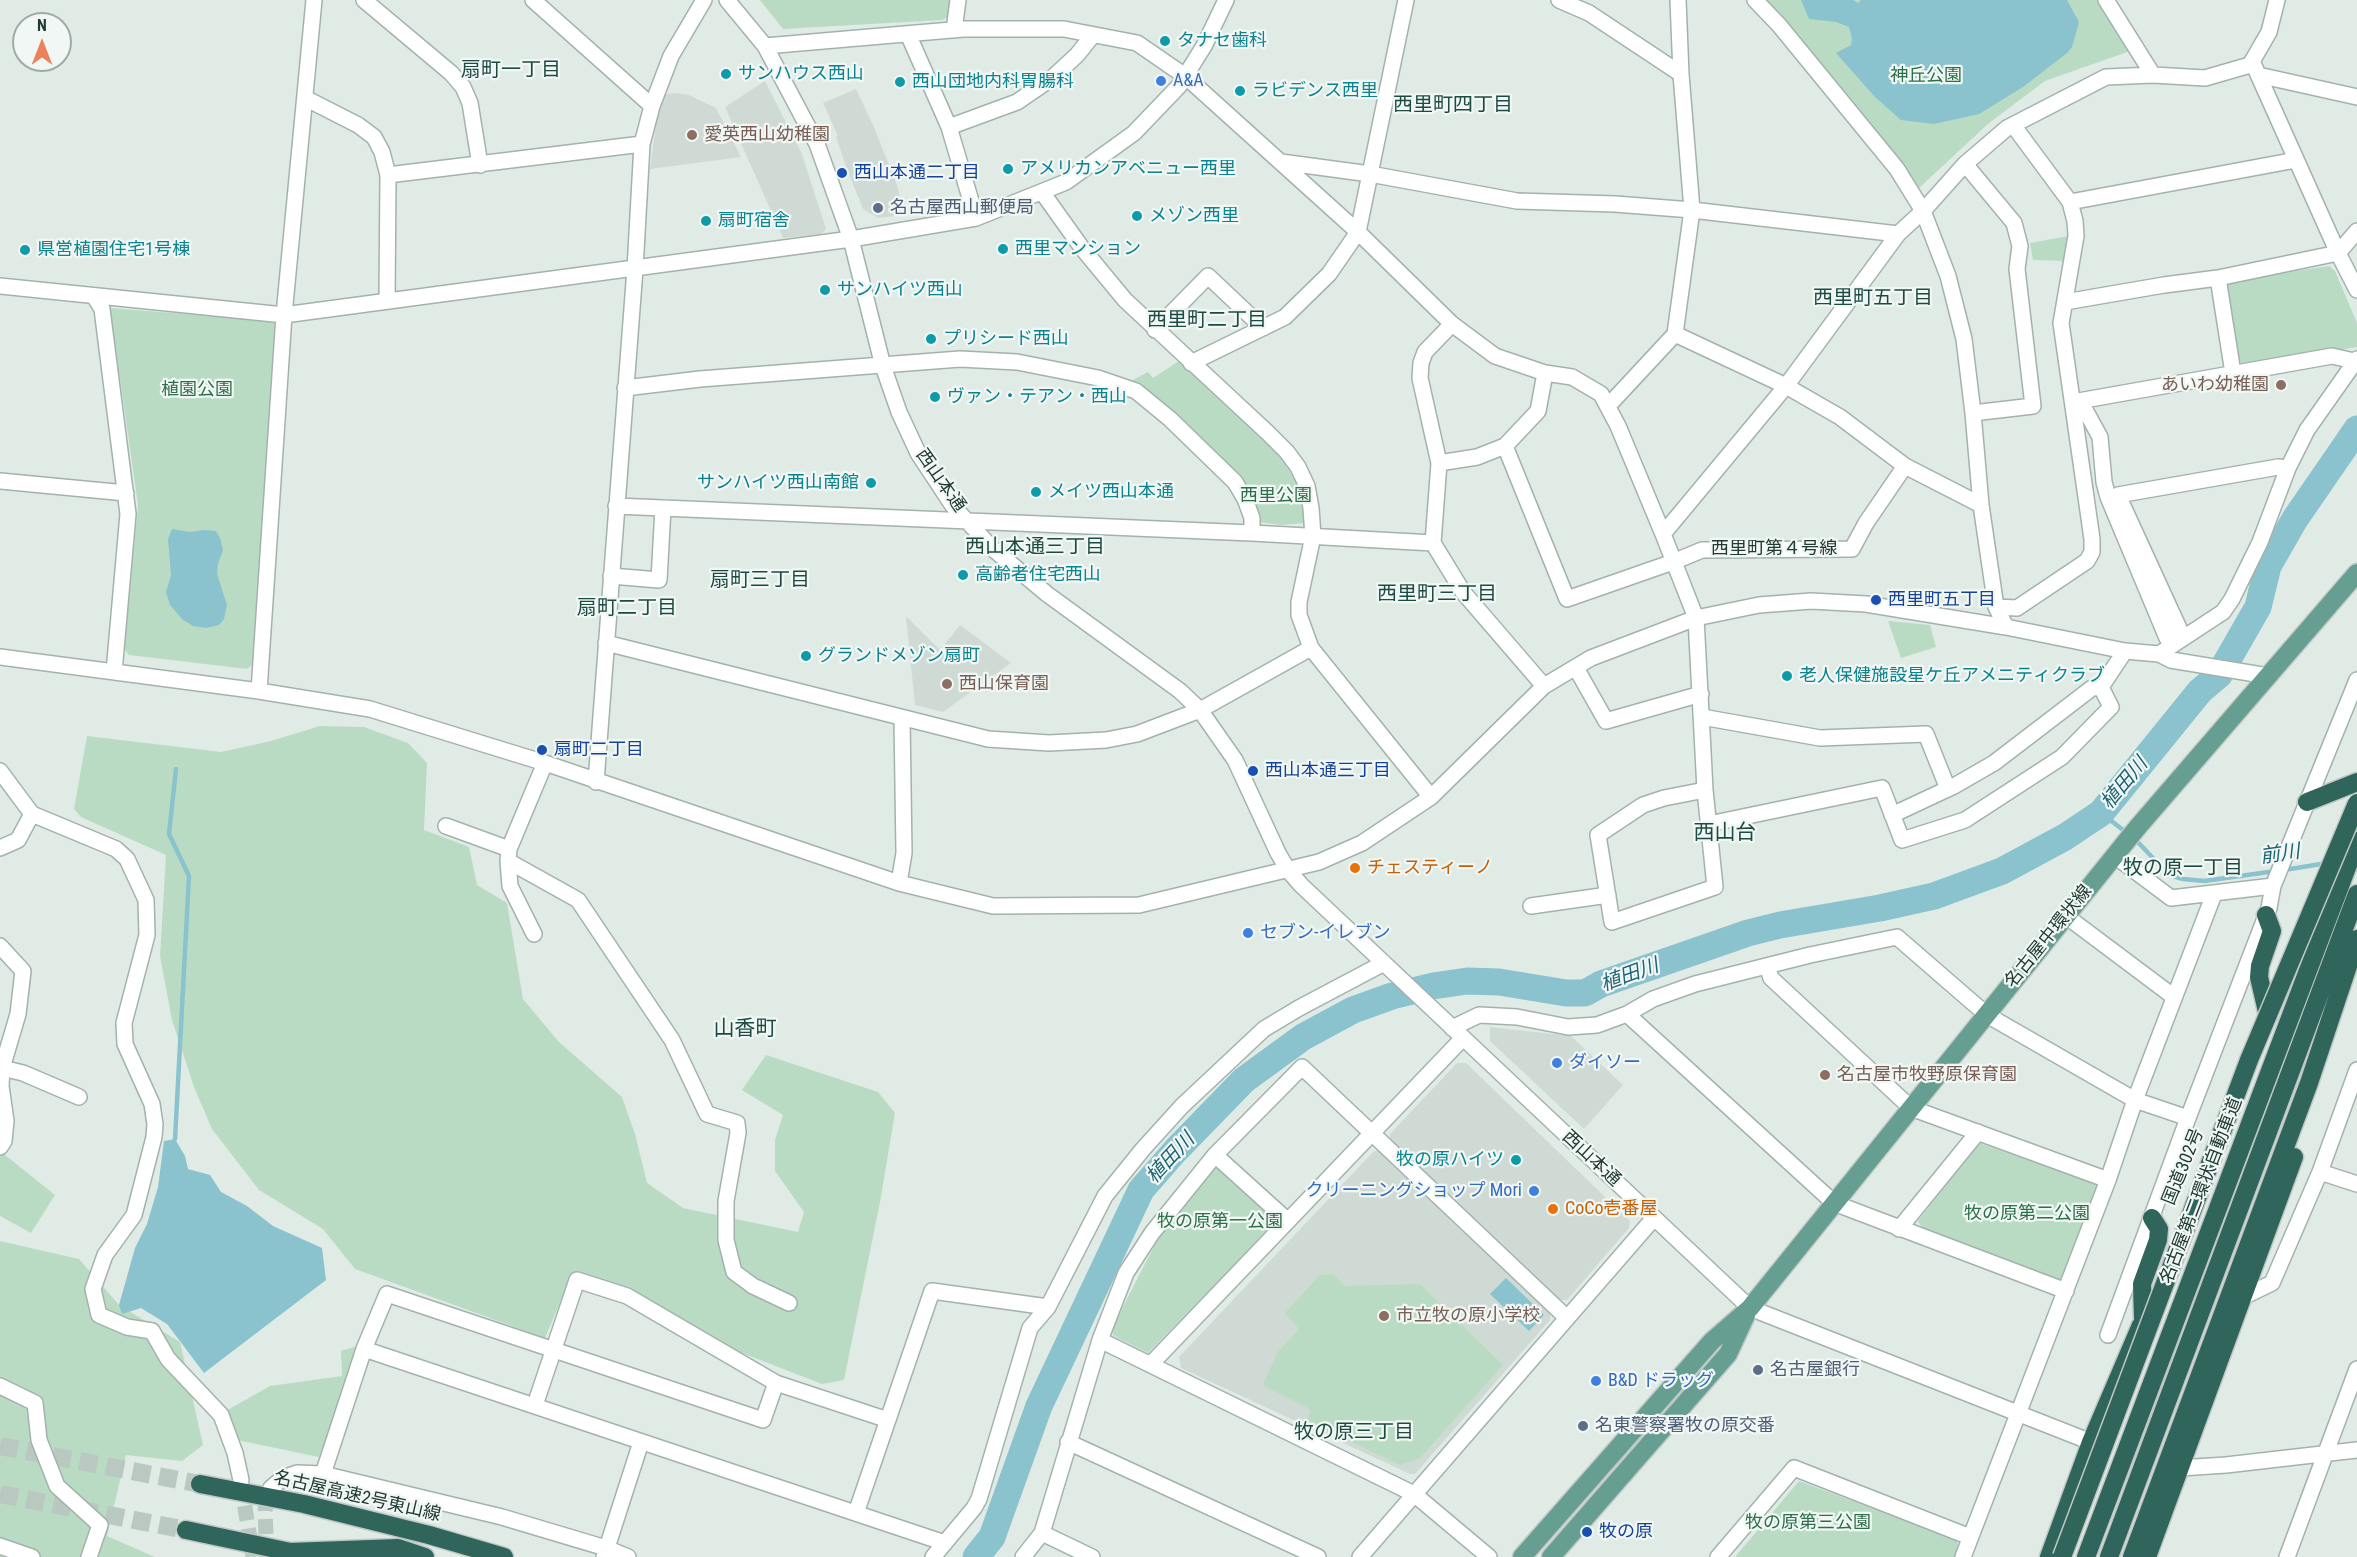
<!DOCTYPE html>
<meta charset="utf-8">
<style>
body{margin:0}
#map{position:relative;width:2357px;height:1557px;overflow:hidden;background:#e0ebe6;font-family:"Roboto Condensed",sans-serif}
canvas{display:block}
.north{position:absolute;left:12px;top:12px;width:60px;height:60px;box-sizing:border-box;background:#f1f7f4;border:2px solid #9eaba7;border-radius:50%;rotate:0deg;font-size:16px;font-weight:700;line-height:24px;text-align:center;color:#223a34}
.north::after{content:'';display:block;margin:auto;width:21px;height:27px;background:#ec825c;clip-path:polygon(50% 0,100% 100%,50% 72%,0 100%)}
</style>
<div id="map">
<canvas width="2357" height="1557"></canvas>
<div class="north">N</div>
</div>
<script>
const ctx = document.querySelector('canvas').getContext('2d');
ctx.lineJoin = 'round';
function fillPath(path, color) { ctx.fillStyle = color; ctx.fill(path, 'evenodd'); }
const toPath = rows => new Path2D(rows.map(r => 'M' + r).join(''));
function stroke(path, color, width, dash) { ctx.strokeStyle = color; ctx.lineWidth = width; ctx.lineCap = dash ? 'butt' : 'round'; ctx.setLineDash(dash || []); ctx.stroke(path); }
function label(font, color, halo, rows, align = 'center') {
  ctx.font = font + ' "Roboto Condensed","Noto Sans JP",sans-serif'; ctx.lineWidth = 4.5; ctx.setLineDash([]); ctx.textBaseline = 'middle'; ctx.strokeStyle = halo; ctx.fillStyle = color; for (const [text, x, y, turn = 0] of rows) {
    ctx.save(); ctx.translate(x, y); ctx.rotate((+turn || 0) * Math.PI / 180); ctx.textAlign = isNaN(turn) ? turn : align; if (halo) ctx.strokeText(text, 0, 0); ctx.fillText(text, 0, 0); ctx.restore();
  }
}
const built = toPath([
 [765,81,802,154,826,229,821,234,783,238,725,107],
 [856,89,873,125,897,185,904,215,878,218,863,209,846,167,836,136,838,136,823,103],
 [675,93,689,95,716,108,741,157,650,169,660,95],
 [906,616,940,650,960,625,1011,663,943,712,915,705],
 [1490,1027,1571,1036,1623,1085,1584,1129,1490,1041],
 [1457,1063,1466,1063,1630,1221,1629,1228,1567,1300,1560,1300,1390,1140,1390,1134],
 [1374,1151,1380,1151,1550,1312,1550,1320,1415,1474,1410,1474,1181,1368,1179,1357]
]);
const green = toPath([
 [760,0,952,0,949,16,942,20,783,29],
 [1761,0,2098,0,2130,51,2045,81,1989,123,1919,188,1784,22],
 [2068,236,2065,261,2033,260,2030,243],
 [2329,266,2335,271,2357,323,2357,347,2247,367,2234,357,2223,289,2229,281],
 [110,308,273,321,277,326,252,665,247,669,129,655,124,649,138,505],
 [1179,361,1279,454,1300,488,1306,523,1281,525,1259,522,1171,412,1145,388,1129,382,1148,372,1153,378],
 [1888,621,1930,625,1936,647,1901,658],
 [320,726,364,727,408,743,427,763,424,830,469,847,477,885,507,903,523,999,559,1042,622,1097,635,1134,647,1183,683,1208,798,1232,804,1212,775,1171,775,1140,783,1115,742,1090,766,1055,878,1092,895,1113,880,1202,844,1380,822,1384,729,1348,629,1291,572,1274,545,1338,355,1269,323,1229,259,1190,212,1129,194,1087,172,1020,160,956,166,855,81,817,74,809,87,736,221,752,271,741],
 [1979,1143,2099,1185,2060,1282,1922,1228,1918,1221],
 [0,1151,55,1195,31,1233,0,1216],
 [1218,1165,1278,1220,1148,1353,1114,1336,1111,1330,1164,1227],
 [0,1241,79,1259,119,1305,180,1342,203,1445,182,1461,126,1455,107,1536,155,1557,0,1557],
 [1333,1274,1345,1286,1420,1284,1503,1365,1420,1458,1400,1465,1307,1421,1311,1410,1263,1385,1277,1353,1299,1329,1285,1313,1320,1275],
 [360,1345,319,1457,237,1440,233,1425,224,1412,270,1386,342,1376,341,1351],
 [1799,1481,1957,1540,1959,1548,1956,1557,1735,1557]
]);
const water = toPath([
 [1801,0,1853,0,1858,3,1861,0,2067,0,2079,22,2072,47,2067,53,2023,87,1979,114,1934,124,1901,120,1875,97,1836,53,1851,45,1852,39,1849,27,1836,22,1809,19],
 [172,529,190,532,203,530,216,531,220,538,223,550,218,564,217,574,227,605,224,619,219,625,206,628,193,626,182,619,170,605,166,592,171,575,168,539],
 [175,1139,185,1156,188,1169,210,1175,221,1192,247,1206,273,1226,322,1248,326,1280,204,1373,167,1324,141,1308,122,1314,119,1305,135,1248,147,1224,158,1187,164,1141],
 [1506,1278,1544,1315,1529,1331,1490,1294]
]);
const stream = toPath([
 [2101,813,2127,833],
 [2134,838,2169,875,2183,879,2204,881,2276,871],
 [2284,870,2327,863],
 [175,1139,189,876,169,834,176,769]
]);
const river = toPath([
 [976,1557,992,1537,1039,1406,1141,1190,1175,1151,1244,1080,1303,1037,1353,1010,1392,996,1433,986,1467,981,1499,982,1566,993,1585,993,1601,984,1748,933,1780,925,1880,908,1934,896,2002,871,2065,837,2101,813,2200,691,2219,675,2258,607,2268,566,2295,519,2357,429]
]);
const minorTunnel = toPath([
 [241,1483,253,1557],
 [267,1557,265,1510,271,1488]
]);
const highwayTunnel = toPath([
 [0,1446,200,1484],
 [0,1494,186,1530]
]);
const minor = toPath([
 [364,0,451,73,463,87,470,103,480,165],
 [533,0,652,106],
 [727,0,765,46,817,144,851,239,883,366,899,412,918,453,953,506,992,548,1047,594,1180,691,1200,710,1235,760,1278,853,1288,870,1301,885,1750,1308,2091,1442],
 [1559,0,1589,13,1681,74],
 [1755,0,1779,25,1897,169,1923,211,1948,276,1964,339,1973,413,1981,505,1996,607,2006,627],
 [2106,0,2153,75],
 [954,30,958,0],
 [908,34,949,127,976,218],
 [765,46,963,29,1064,29,1137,43,1185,76,1358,232,1452,324,1495,356,1545,373,1572,377,1601,394,1618,426,1663,534,1696,618,1705,790,1715,887,1612,922,1598,835,1643,805,1664,798,1705,790],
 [2252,61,2338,253,2357,290],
 [2258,75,2357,97],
 [305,98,358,125,374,137,382,152,388,175,387,300],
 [949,127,1017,102,1052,78,1077,55,1093,35],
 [1281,162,1370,174,1517,201,1615,204,1692,210,1898,234,1923,211,1965,164,2007,128,2106,77,2153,75,2205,78,2250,65,2269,32,2277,0],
 [1965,164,2014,223,2020,246,2017,269,2033,406,1973,413],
 [388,175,642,144],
 [1042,192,1082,248,1125,300,1268,433,1287,452,1298,467,1307,486,1311,508,1313,536,1299,602,1299,615,1311,648,1431,797],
 [2070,202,2296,160],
 [2218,278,2233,373],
 [0,286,284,315,851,239,976,218,1066,182,1134,133,1179,86,1204,46,1226,0],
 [94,296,102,309,128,514,114,672],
 [2065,302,2164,285,2218,278,2338,253,2357,231],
 [1452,324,1425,352,1421,363,1420,378,1439,463,1433,543,1463,592,1544,686],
 [1155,330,1208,276,1263,328],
 [1675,334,1786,386,1840,417,1905,466,1981,505],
 [1191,363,1285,317,1329,274,1358,232,1406,0],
 [625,388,700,379,960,359,1017,362,1098,378,1136,391,1170,419,1235,482,1245,499,1252,518,1252,533],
 [2073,402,2332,356,2354,361],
 [1608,406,1675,334,1692,210,1681,74,1678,0],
 [2074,406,2083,406,2100,437,2104,482,2108,497,2167,638],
 [1505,446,1567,599,1673,562,1702,550,1852,549,1866,523,1905,466],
 [1439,463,1477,457,1505,446,1538,411,1545,373],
 [0,481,126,493],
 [616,506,1252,533,1433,543],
 [1663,534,1786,386,1898,234],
 [611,576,659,580,663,508],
 [1996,607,2017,608,2087,561,2092,552,2092,539,2061,323,2076,236,2075,221,2070,202,2013,125],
 [2183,637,2118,495,2278,467,2288,468],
 [606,643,988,739,1049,743,1106,740,1137,734,1200,710,1311,648],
 [2159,654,2223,612,2232,599,2260,542,2288,468,2307,430,2357,359],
 [0,657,259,691,370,709,545,763,899,883,993,906,1139,905,1319,862,1362,843,1431,797,1544,686,1591,658,1696,618,1759,605,1811,601,1866,604,2006,627,2125,651,2159,654,2171,660,2268,676],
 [1576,668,1606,721,1701,694],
 [259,691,284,315,314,0],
 [1702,717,1820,738,1926,734,1948,789],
 [545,763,509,849,508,861,578,900,672,1040,707,1114,737,1123,738,1133,726,1201,726,1240,734,1272,753,1286,789,1303],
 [0,771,32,814,116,849,127,859,146,900,147,935,124,1023,125,1044,152,1104,155,1124,154,1137,134,1215,105,1255,93,1289,99,1315,127,1327,152,1331,168,1359,221,1415,235,1453,241,1480],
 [596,782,635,269,642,144,652,106,671,56,704,0],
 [1892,815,1954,786,1994,763,2092,688,2101,687],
 [1709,824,1882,788,1902,840,1965,820,2062,757,2111,707,2101,687,2125,651],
 [446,826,509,849],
 [0,848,18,840,32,814],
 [2115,856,2171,898,2273,886],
 [508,861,510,886,534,934],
 [899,883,904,853,902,719],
 [1531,906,1608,895],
 [2066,916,2174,997],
 [0,946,23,971,18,1014,2,1068,1,1086,6,1121,4,1141,0,1147],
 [1767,966,1771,978,1911,1108,2108,1180],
 [1627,1014,1834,1203,2066,1291],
 [1452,1028,1479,1015,1517,1017,1568,1027,1597,1025,1627,1014,1653,999,1695,984,1810,955,1897,937,1987,1015,2135,1100,2188,1118],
 [2,1068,23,1073,79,1097],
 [1215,1155,1288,1221],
 [2320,1172,2357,1184],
 [1899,1229,1978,1132],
 [2243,1297,2272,1283,2320,1172,2357,1070],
 [2108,1335,2188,1118,2269,908,2273,886,2357,680],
 [1100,1340,1414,1494,1489,1557],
 [364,1349,945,1543],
 [1151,1364,1463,1038],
 [0,1386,35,1403,39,1440,57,1486,100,1525,89,1557],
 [535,1405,577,1280,627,1296,776,1383,888,1420],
 [1068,1442,1318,1557],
 [2180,1468,2226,1465,2357,1450],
 [323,1474,364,1349,387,1294,763,1420,776,1383],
 [271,1488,283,1478,297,1473,323,1474,502,1517,606,1548,628,1557],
 [856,1513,932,1291,1048,1307],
 [1042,1533,1092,1557],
 [0,1546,32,1557],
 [604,1557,641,1442],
 [933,1557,974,1508,979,1499,1030,1328,1048,1307,1105,1196,1143,1149,1182,1106,1264,1029,1299,1008,1384,963],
 [1023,1557,1042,1533,1100,1340,1126,1273,1152,1233,1215,1155,1302,1067,1567,1318],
 [1360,1557,1654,1218],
 [1718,1557,1794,1468,1970,1537],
 [1963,1557,2108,1180,2135,1100,2214,894],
 [2287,1557,2357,1369]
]);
const major = toPath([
 [1522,1557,1712,1341,1750,1308,2137,828,2357,573],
 [1551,1557,1728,1354,1746,1315]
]);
const highway = toPath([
 [2307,802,2357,782],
 [2266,915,2272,931,2260,966,2259,977,2268,1016],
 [2143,1318,2142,1284,2158,1240,2159,1229,2152,1218],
 [200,1484,304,1504,429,1535,504,1557],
 [186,1530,300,1554],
 [289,1552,398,1548,425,1557],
 [2049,1557,2091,1442,2141,1325],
 [2086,1557,2357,841],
 [2109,1557,2357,894],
 [2132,1557,2309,1083,2357,939],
 [2147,1557,2294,1157]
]);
const highwayBridge = toPath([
 [2062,1557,2249,1060,2357,803]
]);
const markers = [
 [1165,41,6,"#0f9aa8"],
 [726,74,6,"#0f9aa8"],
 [1161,81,6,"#3f7fe0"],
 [900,82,6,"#0f9aa8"],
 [1240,91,6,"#0f9aa8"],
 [692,135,6,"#8d6e63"],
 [1008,169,6,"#0f9aa8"],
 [842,173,6,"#1a4fb4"],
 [878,208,6,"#5c6f8a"],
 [1137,216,6,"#0f9aa8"],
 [706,221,6,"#0f9aa8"],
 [1003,249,6,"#0f9aa8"],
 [25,250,6,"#0f9aa8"],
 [825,290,6,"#0f9aa8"],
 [931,339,6,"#0f9aa8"],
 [2281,385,6,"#8d6e63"],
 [935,397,6,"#0f9aa8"],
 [871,483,6,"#0f9aa8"],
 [1036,492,6,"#0f9aa8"],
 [963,575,6,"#0f9aa8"],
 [1876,600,6,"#1a4fb4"],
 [806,656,6,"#0f9aa8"],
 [1787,676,6,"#0f9aa8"],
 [947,684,6,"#8d6e63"],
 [542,750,6,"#1a4fb4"],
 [1253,771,6,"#1a4fb4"],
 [1355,868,6,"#e8710a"],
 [1248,933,6,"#3f7fe0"],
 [1557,1063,6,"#3f7fe0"],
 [1825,1075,6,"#8d6e63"],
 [1516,1160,6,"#0f9aa8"],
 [1534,1191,6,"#3f7fe0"],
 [1553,1209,6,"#e8710a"],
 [1384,1316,6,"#8d6e63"],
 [1758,1370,6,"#5c6f8a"],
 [1596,1381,6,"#3f7fe0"],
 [1583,1426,6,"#5c6f8a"],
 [1587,1532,6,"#1a4fb4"]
];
const cultureNames = [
 ["タナセ歯科",1177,41],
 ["サンハウス西山",738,74],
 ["西山団地内科胃腸科",912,82],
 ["ラビデンス西里",1252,91],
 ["アメリカンアベニュー西里",1020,169],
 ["メゾン西里",1149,216],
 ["扇町宿舎",718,221],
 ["西里マンション",1015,249],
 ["県営植園住宅1号棟",37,250],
 ["サンハイツ西山",837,290],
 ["プリシード西山",943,339],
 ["ヴァン・テアン・西山",947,397],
 ["サンハイツ西山南館",859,483,"right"],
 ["メイツ西山本通",1048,492],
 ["高齢者住宅西山",975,575],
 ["グランドメゾン扇町",818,656],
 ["老人保健施設星ケ丘アメニティクラブ",1799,676],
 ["牧の原ハイツ",1504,1160,"right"]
];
const parkNames = [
 ["神丘公園",1926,76],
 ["植園公園",197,390],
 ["西里公園",1276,496],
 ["牧の原第二公園",2027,1214],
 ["牧の原第一公園",1220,1222],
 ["牧の原第三公園",1808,1523]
];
const shopNames = [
 ["A&A",1173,81],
 ["セブン-イレブン",1260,933],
 ["ダイソー",1569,1063],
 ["クリーニングショップ Mori",1522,1191,"right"],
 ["B&D ドラッグ",1608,1381]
];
const educationNames = [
 ["愛英西山幼稚園",704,135],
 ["あいわ幼稚園",2269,385,"right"],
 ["西山保育園",959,684],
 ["名古屋市牧野原保育園",1837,1075],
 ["市立牧の原小学校",1396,1316]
];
const transitNames = [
 ["西山本通二丁目",854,173],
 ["西里町五丁目",1888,600],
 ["扇町二丁目",554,750],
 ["西山本通三丁目",1265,771],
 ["牧の原",1599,1532]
];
const serviceNames = [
 ["名古屋西山郵便局",890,208],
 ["名古屋銀行",1770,1370],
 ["名東警察署牧の原交番",1595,1426]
];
const streetNames = [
 ["西山本通",940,481,55],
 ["西里町第４号線",1774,549],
 ["名古屋中環状線",2049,937,-51],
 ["西山本通",1591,1159,43],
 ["国道302号",2184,1167,-68],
 ["名古屋第二環状自動車道",2202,1191,-69],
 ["名古屋高速2号東山線",357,1497,13]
];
const foodNames = [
 ["チェスティーノ",1367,868],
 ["CoCo壱番屋",1565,1209]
];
const neighbourhoodNames = [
 ["扇町一丁目",511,71],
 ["西里町四丁目",1453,106],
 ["西里町五丁目",1873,299],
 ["西里町二丁目",1207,321],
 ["西山本通三丁目",1035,548],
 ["扇町三丁目",760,581],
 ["西里町三丁目",1437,595],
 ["扇町二丁目",627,609],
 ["牧の原一丁目",2183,869],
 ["牧の原三丁目",1354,1433]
];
const waterNames = [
 ["植田川",2125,784,-50],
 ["前川",2280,855,-8],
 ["植田川",1630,976,-20],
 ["植田川",1171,1159,-47]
];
const quarterNames = [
 ["西山台",1725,834],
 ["山香町",745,1030]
];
fillPath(built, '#cfdad5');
fillPath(green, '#badbc3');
fillPath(water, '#8ac2ce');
stroke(stream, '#8ac2ce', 4.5);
stroke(river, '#8ac2ce', 27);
stroke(minorTunnel, '#bac8c2', 15, [15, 8]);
stroke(highwayTunnel, '#bac8c2', 18, [18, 9]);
stroke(minor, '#a3b2ad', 18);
stroke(major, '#c1c8c6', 21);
stroke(highway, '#c1c8c6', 21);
stroke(minor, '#fff', 15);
stroke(major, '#669e91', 18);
stroke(highway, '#2f655b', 18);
stroke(highwayBridge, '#c1c8c6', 21, []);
stroke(highwayBridge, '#2f655b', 18);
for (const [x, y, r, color] of markers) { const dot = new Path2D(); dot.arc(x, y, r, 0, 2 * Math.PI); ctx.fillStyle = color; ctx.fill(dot); stroke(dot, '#f1f7f4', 2); }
label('18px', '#0d838f', '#f1f7f4', cultureNames, 'left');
label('18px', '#2d6f48', '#f1f7f4', parkNames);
label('18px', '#366cbe', '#f1f7f4', shopNames, 'left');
label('18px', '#785e54', '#f1f7f4', educationNames, 'left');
label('18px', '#164399', '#f1f7f4', transitNames, 'left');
label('18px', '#4e5e75', '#f1f7f4', serviceNames, 'left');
label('18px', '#223a34', '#f1f7f4', streetNames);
label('18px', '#c56008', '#f1f7f4', foodNames, 'left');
label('20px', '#1e4b41', '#f1f7f4', neighbourhoodNames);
label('italic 20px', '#1e6474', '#f1f7f4', waterNames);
label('21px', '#1e4b41', '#f1f7f4', quarterNames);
</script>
